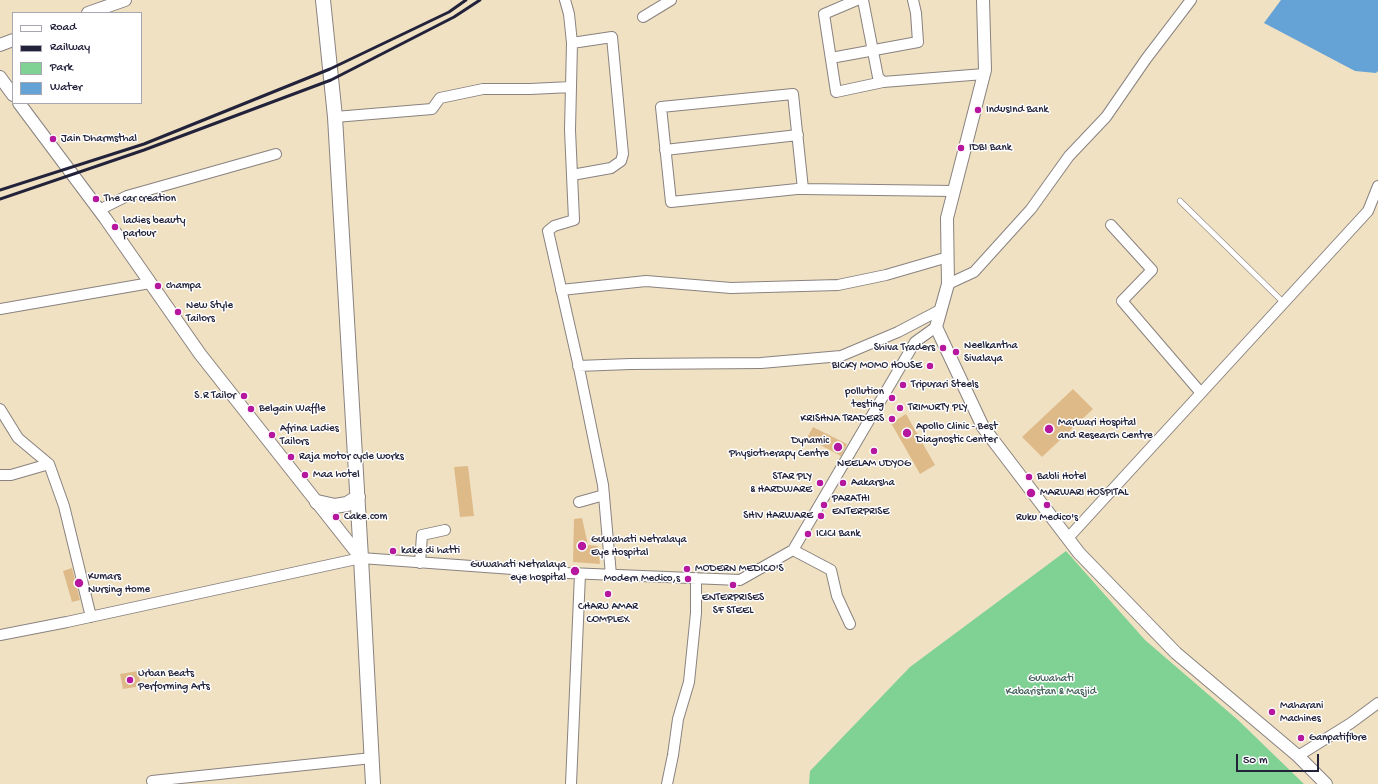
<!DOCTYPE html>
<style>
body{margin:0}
#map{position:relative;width:1378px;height:784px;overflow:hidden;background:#f0e1c3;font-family:"Gochi Hand",sans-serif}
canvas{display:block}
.legend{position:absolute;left:12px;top:12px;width:130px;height:92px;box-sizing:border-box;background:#fff;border:1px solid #a7a7b1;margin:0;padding:5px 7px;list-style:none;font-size:12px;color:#22223b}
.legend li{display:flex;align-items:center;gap:8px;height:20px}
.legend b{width:20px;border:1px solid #a7a7b1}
.scale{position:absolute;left:1236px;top:754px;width:83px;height:18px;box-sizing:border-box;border:2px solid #22223b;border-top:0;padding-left:5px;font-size:12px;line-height:14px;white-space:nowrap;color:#22223b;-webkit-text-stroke:3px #fff;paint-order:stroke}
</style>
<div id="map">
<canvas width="1378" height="784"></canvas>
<ul class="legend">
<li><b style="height:5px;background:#fff"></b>Road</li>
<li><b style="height:5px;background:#22223b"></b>Railway</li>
<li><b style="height:11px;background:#80d294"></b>Park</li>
<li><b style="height:11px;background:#65a2d6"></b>Water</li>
</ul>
<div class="scale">50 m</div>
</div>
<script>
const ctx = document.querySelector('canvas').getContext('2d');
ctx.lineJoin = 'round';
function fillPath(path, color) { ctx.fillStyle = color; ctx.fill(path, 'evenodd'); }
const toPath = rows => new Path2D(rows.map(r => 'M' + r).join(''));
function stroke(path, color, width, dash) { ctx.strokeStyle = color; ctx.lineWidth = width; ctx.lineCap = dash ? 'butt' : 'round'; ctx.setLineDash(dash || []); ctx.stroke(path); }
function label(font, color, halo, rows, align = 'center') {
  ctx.font = font + ' "Gochi Hand",sans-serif'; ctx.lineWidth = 3; ctx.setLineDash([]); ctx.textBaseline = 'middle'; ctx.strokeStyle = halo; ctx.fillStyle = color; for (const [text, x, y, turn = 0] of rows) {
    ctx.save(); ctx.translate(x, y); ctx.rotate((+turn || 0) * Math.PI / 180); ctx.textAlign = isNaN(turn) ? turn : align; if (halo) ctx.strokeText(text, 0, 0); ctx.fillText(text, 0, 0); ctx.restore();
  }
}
const green = toPath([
 [1066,551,1145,640,1238,720,1304,784,809,784,810,771,910,667]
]);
const water = toPath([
 [1281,0,1378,0,1378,71,1376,73,1355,71,1264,23]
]);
const building = toPath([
 [1073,389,1093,409,1042,457,1022,437],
 [906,414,935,465,920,474,891,423],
 [813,427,847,444,841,456,807,438],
 [468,466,474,516,460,517,454,467],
 [582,518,588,545,598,546,600,564,573,562,574,519],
 [72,568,80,600,72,602,63,571],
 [138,671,141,686,123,689,120,674]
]);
const service = toPath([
 [1180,201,1284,303]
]);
const minor = toPath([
 [565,0,569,14,572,43,570,130,574,220,554,226,548,231,578,363,603,485,611,575],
 [857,0,824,14,836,92,883,82],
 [863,0,878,77,883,82,984,74],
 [643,17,671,0],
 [572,43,612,37,623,154,621,161,611,168,572,175],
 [831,58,918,42,916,13,913,0],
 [335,117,432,109,440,98,483,89,530,89,571,87],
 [665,150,798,135],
 [803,189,793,94,661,107,671,202,797,189,803,189,954,191],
 [99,210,127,196,276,154],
 [1111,225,1152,270,1122,301,1201,393],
 [948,284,974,272,1031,209,1069,156,1106,117,1146,59,1191,0],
 [561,290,646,281,731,288,838,285,886,275,948,257],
 [0,309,150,283],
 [578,366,630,364,761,363,841,356,898,332,940,310],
 [0,409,18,438,49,464,64,506,91,617],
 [0,475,11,475,49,464],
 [579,502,604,495],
 [1068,538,1368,211,1378,186],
 [793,550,831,570,837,596,850,624],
 [420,563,422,535,445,530],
 [0,635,67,622,361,558,568,573,740,580,793,550,915,342,936,327],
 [1298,756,1351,723,1378,703],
 [152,781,372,758],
 [571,784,580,574],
 [667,784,673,755,678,719,689,682,696,613,696,578]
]);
const tertiary = toPath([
 [983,0,985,70,947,218,948,284,936,327,983,427,1079,553,1176,653,1298,756,1326,784],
 [88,13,125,0],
 [0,45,13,40],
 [0,77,13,95],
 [19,103,105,218,200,354,361,558]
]);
const secondary = toPath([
 [323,0,335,117,361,558,373,784],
 [317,502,335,506,347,504,358,497]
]);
const rail = toPath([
 [0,190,144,144,330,69,449,12,466,0],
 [0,199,144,150,331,80,454,17,480,0]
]);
const markers = [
 [978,110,4,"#b5179e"],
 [53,139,4,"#b5179e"],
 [961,148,4,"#b5179e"],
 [96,199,4,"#b5179e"],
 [115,227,4,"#b5179e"],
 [158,286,4,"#b5179e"],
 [178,312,4,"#b5179e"],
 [943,348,4,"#b5179e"],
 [956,352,4,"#b5179e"],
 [930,366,4,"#b5179e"],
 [903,385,4,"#b5179e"],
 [244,396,4,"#b5179e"],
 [892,398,4,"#b5179e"],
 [900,408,4,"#b5179e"],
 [251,409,4,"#b5179e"],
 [892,419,4,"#b5179e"],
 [1049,429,5,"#b5179e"],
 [907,433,5,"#b5179e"],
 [272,435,4,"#b5179e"],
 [838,447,5,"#b5179e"],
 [874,451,4,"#b5179e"],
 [291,457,4,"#b5179e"],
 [305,475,4,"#b5179e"],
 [1029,477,4,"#b5179e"],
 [820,483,4,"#b5179e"],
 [843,483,4,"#b5179e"],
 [1031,493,5,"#b5179e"],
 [824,505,4,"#b5179e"],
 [1047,505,4,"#b5179e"],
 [821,516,4,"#b5179e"],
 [336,517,4,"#b5179e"],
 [808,534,4,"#b5179e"],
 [582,546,5,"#b5179e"],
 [393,551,4,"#b5179e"],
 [687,569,4,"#b5179e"],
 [575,571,5,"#b5179e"],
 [688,579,4,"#b5179e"],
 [79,583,5,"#b5179e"],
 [733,585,4,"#b5179e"],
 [608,594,4,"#b5179e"],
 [130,680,4,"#b5179e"],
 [1272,712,4,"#b5179e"],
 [1301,738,4,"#b5179e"]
];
const poiNames = [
 ["IndusInd Bank",986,110],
 ["Jain Dharmsthal",61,139],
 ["IDBI Bank",969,148],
 ["The car creation",104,199],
 ["ladies beauty",123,221],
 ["parlour",123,234],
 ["champa",166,286],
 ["New Style",186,306],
 ["Tailors",186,319],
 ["Neelkantha",964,346],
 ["Sivalaya",964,359],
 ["Shiva Traders",935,348,"right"],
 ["BICKY MOMO HOUSE",922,366,"right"],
 ["Tripurari Steels",911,385],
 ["pollution",884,392,"right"],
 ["testing",884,405,"right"],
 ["S.R Tailor",236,396,"right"],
 ["TRIMURTY PLY",908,408],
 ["Belgain Waffle",259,409],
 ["KRISHNA TRADERS",884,419,"right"],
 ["Marwari Hospital",1058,423],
 ["and Research Centre",1058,436],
 ["Apollo Clinic - Best",916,427],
 ["Diagnostic Center",916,440],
 ["Afrina Ladies",280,429],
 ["Tailors",280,442],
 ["Dynamic",829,441,"right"],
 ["Physiotherapy Centre",829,454,"right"],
 ["Raja motor cycle works",299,457],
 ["NEELAM UDYOG",874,464,"center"],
 ["Maa hotel",313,475],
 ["STAR PLY",812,477,"right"],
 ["& HARDWARE",812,490,"right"],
 ["Babli Hotel",1037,477],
 ["Aakarsha",851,483],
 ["MARWARI HOSPITAL",1040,493],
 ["PARATHI",832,499],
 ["ENTERPRISE",832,512],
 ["SHIV HARWARE",813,516,"right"],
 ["Cake.com",344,517],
 ["Ruku Medico's",1047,518,"center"],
 ["ICICI Bank",816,534],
 ["Guwahati Netralaya",591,540],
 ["Eye Hospital",591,553],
 ["kake di hatti",401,551],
 ["Guwahati Netralaya",566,565,"right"],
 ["eye hospital",566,578,"right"],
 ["MODERN MEDICO'S",695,569],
 ["Kumars",88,577],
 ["Nursing Home",88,590],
 ["Modern Medico,s",680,579,"right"],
 ["ENTERPRISES",733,598,"center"],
 ["SF STEEL",733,611,"center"],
 ["CHARU AMAR",608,607,"center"],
 ["COMPLEX",608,620,"center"],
 ["Urban Beats",138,674],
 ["Performing Arts",138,687],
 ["Maharani",1280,706],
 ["Machines",1280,719],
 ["Ganpatifibre",1309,738]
];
const parkNames = [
 ["Guwahati",1051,679],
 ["Kabaristan & Masjid",1051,692]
];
fillPath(green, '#80d294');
fillPath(water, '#65a2d6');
fillPath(building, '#dfba89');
stroke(service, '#89827f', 6);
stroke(minor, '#89827f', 12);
stroke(tertiary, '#89827f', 14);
stroke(secondary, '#89827f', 16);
stroke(service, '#fff', 5);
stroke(minor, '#fff', 10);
stroke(tertiary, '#fff', 12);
stroke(secondary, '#fff', 14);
stroke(rail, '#22223b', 3);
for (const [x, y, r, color] of markers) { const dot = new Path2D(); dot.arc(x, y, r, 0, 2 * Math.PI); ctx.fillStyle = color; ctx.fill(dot); stroke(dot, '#fff', 1.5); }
label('11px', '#22223b', '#fff', poiNames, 'left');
label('11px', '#43605a', '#fff', parkNames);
</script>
